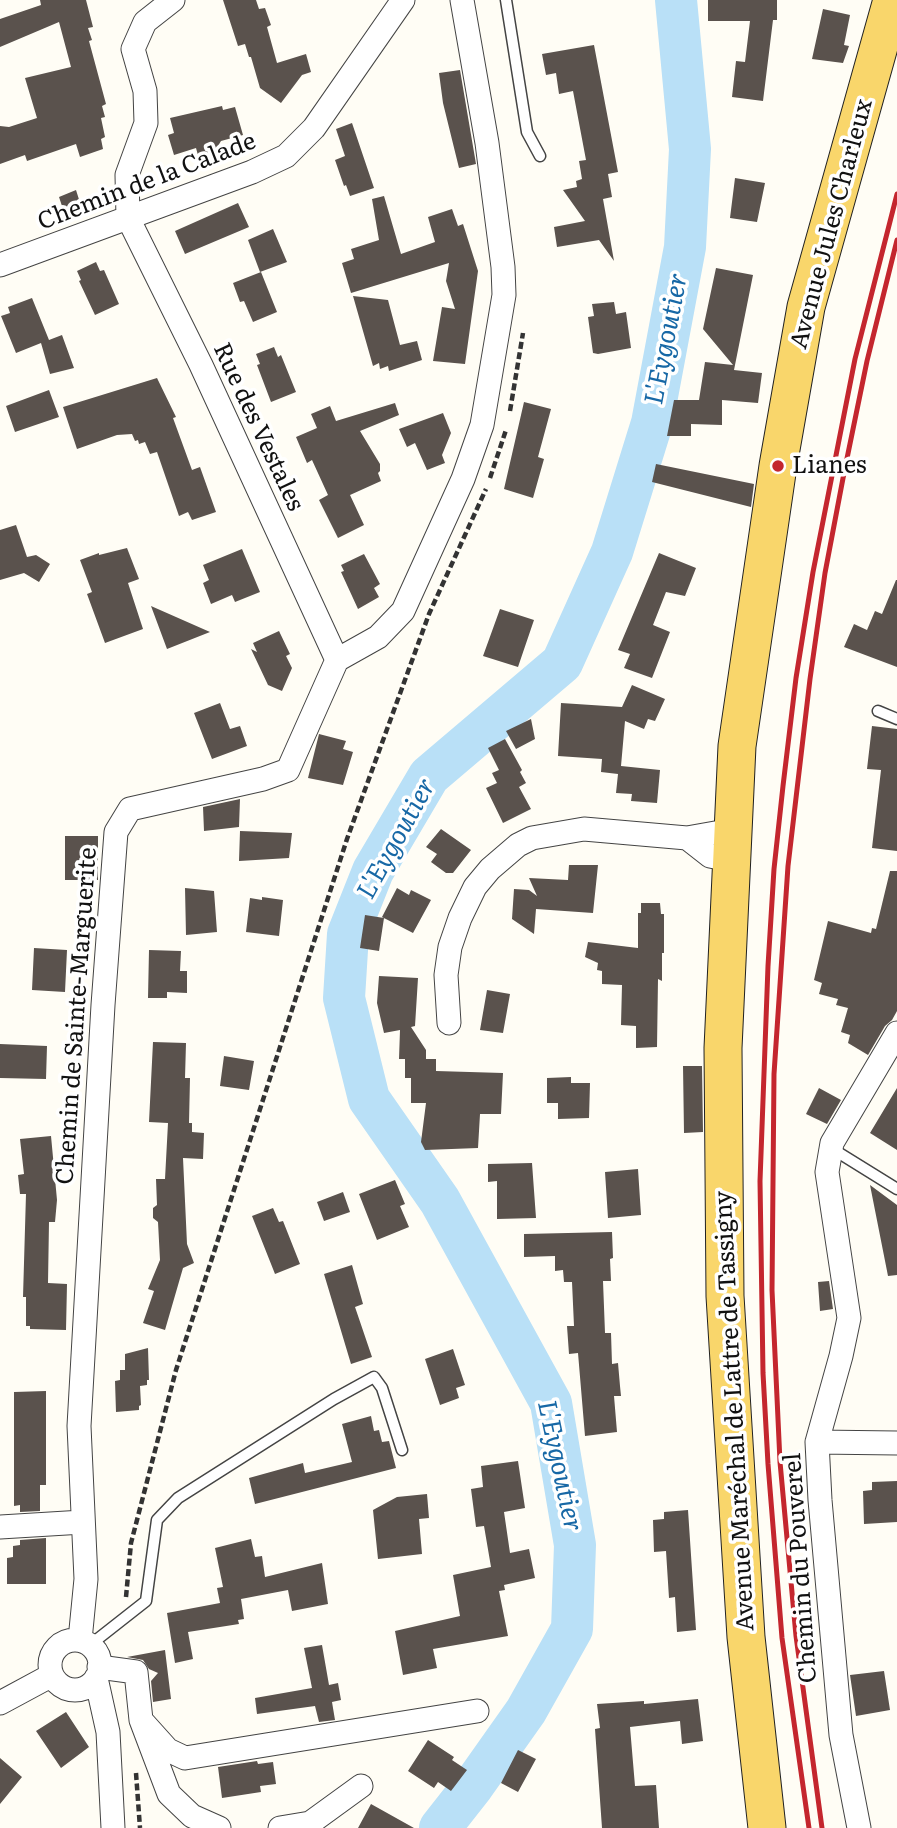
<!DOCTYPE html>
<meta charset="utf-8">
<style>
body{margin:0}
canvas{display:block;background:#fffdf5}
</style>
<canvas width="897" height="1828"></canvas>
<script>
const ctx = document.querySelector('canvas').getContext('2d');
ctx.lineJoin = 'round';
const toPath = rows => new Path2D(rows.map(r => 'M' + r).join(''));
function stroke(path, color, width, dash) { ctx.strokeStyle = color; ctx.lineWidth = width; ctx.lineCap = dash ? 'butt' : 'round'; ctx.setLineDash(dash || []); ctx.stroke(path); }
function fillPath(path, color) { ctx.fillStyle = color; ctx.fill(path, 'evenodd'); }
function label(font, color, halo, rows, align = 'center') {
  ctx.font = font + ' Literata,serif'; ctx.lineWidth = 7; ctx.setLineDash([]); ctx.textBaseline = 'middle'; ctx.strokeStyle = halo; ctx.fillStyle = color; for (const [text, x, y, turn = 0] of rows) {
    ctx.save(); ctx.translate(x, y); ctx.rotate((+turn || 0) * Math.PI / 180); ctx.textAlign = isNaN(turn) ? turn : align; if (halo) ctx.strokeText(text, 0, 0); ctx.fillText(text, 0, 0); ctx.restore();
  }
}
const river = toPath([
 [440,1828,473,1786,526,1711,572,1629,575,1545,551,1403,440,1201,369,1099,344,998,348,934,373,871,429,776,562,663,612,552,652,423,685,247,690,149,676,0]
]);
const building = toPath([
 [40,0,86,0,93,27,88,28,92,40,89,41,106,104,102,106,105,117,101,118,105,137,101,139,103,149,80,157,76,144,27,161,25,155,0,164,0,126,9,127,37,118,25,78,71,67,59,22,0,47,0,19,41,5],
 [223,0,256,0,259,9,265,8,271,25,267,27,277,63,306,54,311,72,302,75,281,103,260,88,251,57,249,57,245,44,238,46],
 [708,0,777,0,777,20,773,20,763,101,732,97,736,61,745,62,750,21,708,21],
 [823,9,850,15,844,45,849,46,843,63,812,59],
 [594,45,618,172,608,174,612,197,603,199,614,261,599,240,557,247,554,227,585,221,563,190,577,187,576,181,582,179,579,161,586,160,573,91,559,94,556,73,546,75,542,54],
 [460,70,476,164,459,168,443,103,439,73],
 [222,106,223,110,235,107,243,135,221,141,213,154,199,159,196,148,174,155,168,135,174,133,170,118],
 [352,123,374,188,350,196,346,185,344,186,335,160,345,156,336,129],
 [735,178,765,183,757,222,730,218],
 [76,190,82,209,65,215,59,197],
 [384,196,401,254,435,242,428,217,452,209,458,226,463,224,478,271,465,364,433,361,442,307,455,309,446,281,449,263,351,293,342,263,354,259,351,249,379,240,372,199],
 [238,203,249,227,185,254,175,231],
 [273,229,287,262,260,272,248,240],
 [96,262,100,271,104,270,119,304,95,315,79,281,81,280,77,271],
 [716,268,753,275,734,370,762,373,758,403,722,400,722,425,691,424,691,436,667,436,674,400,699,400,705,362,733,365,703,329],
 [261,272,277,312,253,322,244,301,240,302,233,283],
 [353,296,388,300,400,345,417,341,422,360,389,371,388,366,380,369,379,363,373,366],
 [32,298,49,340,62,335,74,368,50,374,41,343,16,353,1,316,10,313,8,307],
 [614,302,616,314,626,312,631,348,598,354,593,353,588,317,594,316,592,304],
 [274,347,278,357,281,355,296,392,271,402,257,365,260,364,256,354],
 [157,378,176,417,173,418,192,470,200,467,216,512,192,520,188,512,179,516,157,452,150,454,145,442,139,444,138,440,135,441,132,434,117,435,77,449,63,407],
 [49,390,59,417,15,432,6,406],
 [524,402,551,409,538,457,544,459,533,498,504,489],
 [395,403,399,415,360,431,380,464,380,471,378,473,381,481,350,495,364,525,338,538,319,500,328,495,312,460,307,463,296,437,317,428,311,414,330,406,336,421],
 [443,413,451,433,442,455,445,463,427,470,415,443,407,447,399,429],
 [656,464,754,484,751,507,652,482],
 [16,525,27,557,36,555,50,564,39,582,24,573,0,580,0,530],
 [127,548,139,579,128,583,143,629,105,643,87,594,92,592,80,560,99,553,99,555],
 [242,549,260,592,235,602,232,595,211,604,203,583,209,580,203,565],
 [659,553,696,568,685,596,666,592,653,625,670,632,652,678,624,668,630,654,618,650],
 [364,554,380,584,374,588,379,597,358,609,341,572,344,571,341,565],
 [896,580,897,580,897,667,844,647,854,624,867,630,875,611,882,614],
 [151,606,210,632,167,649],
 [500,609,534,620,518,667,483,656],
 [279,631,290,654,286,656,292,668,282,691,268,685,251,649,257,652,253,643],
 [632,685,665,699,655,721,648,719,644,729,625,721,621,766,660,770,657,803,631,801,632,794,616,793,618,774,601,772,602,759,558,756,561,703,622,707],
 [220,703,230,729,240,726,247,746,212,759,194,713],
 [531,719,535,739,516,749,506,731],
 [872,726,897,729,897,851,872,848,881,770,867,769],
 [319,734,346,741,343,749,353,752,343,785,308,778],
 [505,739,522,770,520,772,526,783,519,787,531,809,503,823,486,788,497,783,492,773,499,770,488,748],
 [240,799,239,827,204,831,203,807],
 [441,829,471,850,453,873,446,873,431,862,437,854,426,847],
 [240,831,292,833,289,858,239,861],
 [65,836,98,836,98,880,65,880],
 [569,865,598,865,593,913,536,909,534,934,512,919,514,889,529,890,537,896,529,878,568,880],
 [890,871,897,871,897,1011,892,1020,885,1026,868,1055,848,1043,850,1035,841,1032,848,1008,836,1005,838,999,819,994,822,983,814,980,828,921,871,933,872,928,876,929],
 [185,888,214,891,217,932,186,935],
 [397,888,409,895,411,890,431,900,413,933,382,917],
 [262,897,283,900,279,936,246,932,250,898,262,900],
 [641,903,660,903,661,914,664,914,664,953,662,953,662,981,658,979,657,1047,636,1048,636,1026,621,1025,622,985,602,984,602,971,597,970,598,963,585,957,588,942,638,948,638,913,641,913],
 [365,915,384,918,379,951,360,948],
 [34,948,67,950,65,992,32,990],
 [149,950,181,951,180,971,187,971,187,993,167,992,167,998,148,998],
 [379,976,418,978,415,1026,411,1027,426,1050,426,1059,436,1059,436,1071,503,1073,501,1114,480,1114,478,1148,425,1150,421,1142,426,1103,411,1103,411,1078,405,1078,405,1059,399,1059,400,1030,384,1033,377,1003],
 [487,990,510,994,503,1033,480,1030],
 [153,1042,186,1043,185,1078,190,1078,189,1123,192,1123,192,1132,204,1133,203,1159,183,1158,187,1244,194,1263,183,1268,165,1330,143,1323,154,1291,148,1289,160,1260,158,1222,153,1218,153,1208,157,1205,156,1179,165,1179,168,1123,149,1122],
 [0,1044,47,1046,46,1079,0,1078],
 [224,1056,254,1061,249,1090,220,1086],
 [683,1066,702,1066,703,1132,684,1133],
 [571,1077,571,1083,590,1083,589,1118,558,1119,558,1103,547,1103,547,1078],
 [819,1088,841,1100,827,1124,806,1114],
 [897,1088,897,1150,870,1133],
 [51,1136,57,1200,55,1222,49,1222,48,1283,67,1284,66,1330,30,1329,30,1326,26,1326,26,1297,23,1297,26,1194,20,1194,18,1175,24,1174,20,1139],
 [532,1163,536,1218,497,1219,497,1181,488,1182,488,1164],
 [638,1169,641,1215,608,1218,605,1172],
 [395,1180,405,1204,400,1206,409,1227,377,1240,359,1194],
 [870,1185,897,1205,897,1275,888,1276],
 [343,1192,350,1212,324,1221,317,1202],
 [273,1208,279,1222,283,1221,300,1264,275,1274,252,1216],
 [612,1232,613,1258,610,1259,611,1281,603,1281,605,1333,611,1333,612,1364,618,1363,620,1386,621,1396,614,1396,617,1432,585,1436,578,1353,569,1354,567,1326,574,1326,572,1282,564,1282,563,1270,555,1271,555,1256,524,1257,524,1234],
 [352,1265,363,1304,355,1307,372,1357,351,1364,324,1274],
 [829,1281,833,1309,820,1311,818,1282],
 [148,1348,149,1380,147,1380,147,1385,140,1386,141,1405,139,1406,139,1410,116,1412,115,1381,120,1380,120,1370,125,1370,125,1354],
 [453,1349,465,1385,456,1388,459,1398,440,1405,425,1359],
 [46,1391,46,1485,40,1485,40,1511,20,1512,20,1505,14,1506,14,1392],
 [371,1416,374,1431,379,1430,382,1442,389,1441,396,1468,255,1504,249,1478,303,1463,305,1473,352,1462,342,1424],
 [518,1461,525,1508,504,1512,510,1553,529,1549,535,1578,504,1585,505,1590,499,1591,508,1636,433,1649,437,1668,403,1675,395,1631,460,1616,453,1575,491,1567,484,1526,476,1527,471,1489,483,1487,481,1466],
 [897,1481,897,1522,864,1524,863,1491,872,1490,872,1482],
 [427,1494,429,1518,419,1519,422,1554,378,1559,373,1510,397,1497],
 [688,1510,696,1630,677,1632,675,1597,669,1598,666,1551,654,1552,653,1520,664,1519,664,1512],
 [46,1538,46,1584,7,1584,7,1558,13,1557,13,1546,20,1545,20,1540],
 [251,1539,255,1557,262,1556,265,1577,322,1563,328,1604,292,1611,288,1590,241,1599,244,1619,238,1620,239,1624,188,1632,193,1659,175,1663,167,1613,220,1603,217,1588,223,1587,215,1548],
 [322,1645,329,1685,338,1683,341,1700,332,1702,335,1720,319,1722,315,1706,257,1714,255,1698,312,1688,304,1648],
 [165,1650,171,1699,153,1702,151,1681,158,1673,149,1669,143,1660,127,1657],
 [884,1671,890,1710,856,1716,850,1675],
 [698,1699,703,1741,682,1744,680,1721,630,1727,635,1786,656,1785,659,1828,602,1828,595,1729,600,1728,597,1704,644,1701,644,1704],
 [66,1712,89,1747,61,1768,36,1731],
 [428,1740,454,1757,452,1760,467,1770,451,1791,438,1782,434,1788,408,1771],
 [518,1750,536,1759,518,1792,501,1783],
 [0,1758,22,1777,0,1804],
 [257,1761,258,1764,273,1762,276,1784,260,1786,261,1792,222,1798,218,1767],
 [371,1804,414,1828,358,1828]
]);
const path = toPath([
 [510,411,523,333],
 [490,478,506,430],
 [126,1597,131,1543,176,1370,347,839,429,614,486,489],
 [136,1773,140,1828]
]);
const lane = toPath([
 [506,0,527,132,540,156],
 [878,711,897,719],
 [831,1148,897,1189],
 [90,1645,146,1601,157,1520,178,1498,334,1399,374,1377,382,1388,402,1450]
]);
const street = toPath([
 [173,0,145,22,133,49,145,91,146,123,127,175,128,218,201,365,337,660],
 [0,265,252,172,286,156,314,128,403,0],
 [687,838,710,856,730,860],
 [449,1023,446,975,450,947,460,918,475,887,490,869,518,845,532,838,584,829,687,838,732,830],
 [817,1442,897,1443],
 [0,1527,83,1522],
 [80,1640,86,1579,79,1426,103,1005,116,832,130,809,263,779,288,770,337,660,378,637,403,611,463,479,482,425,504,295,503,267,487,143,462,0],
 '50 1665a25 25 0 1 1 50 0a25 25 0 1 1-50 0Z',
 [99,1667,136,1672,141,1720,169,1794,192,1816,219,1828],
 [96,1678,108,1732,113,1828],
 [0,1703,52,1675],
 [141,1720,168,1750,185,1758,477,1711],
 [280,1828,310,1823,361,1786],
 [859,1828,841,1735,820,1500,817,1442,841,1356,849,1318,827,1172,832,1143,897,1033]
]);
const primary = toPath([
 [767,1828,746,1637,725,1296,723,1048,737,746,778,466,806,307,892,0]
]);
const rail = toPath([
 [809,1828,782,1638,768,1464,763,1373,760,1181,768,966,774,869,783,786,796,678,813,572,855,359,897,194],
 [822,1828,796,1636,780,1462,772,1290,774,1074,788,866,810,679,825,573,844,473,867,361,897,240]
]);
const markers = [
 [778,466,7,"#c4262e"]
];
const streetNames = [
 ["Chemin de la Calade",147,182,-21],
 ["Avenue Jules Charleux",832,224,-75],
 ["Rue des Vestales",258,427,65],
 ["Chemin de Sainte-Marguerite",77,1016,-86],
 ["Avenue Maréchal de Lattre de Tassigny",735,1411,-93],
 ["Chemin du Pouverel",801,1568,-94]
];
const poiNames = [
 ["Lianes",792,466]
];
const waterNames = [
 ["L'Eygoutier",667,339,-79],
 ["L'Eygoutier",397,839,-61],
 ["L'Eygoutier",559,1466,78]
];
stroke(river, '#b9e0f7', 42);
fillPath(building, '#5a524d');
stroke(lane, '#444', 13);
stroke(street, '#444', 25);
stroke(primary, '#222', 39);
stroke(path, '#333', 4.5, [7, 3.5]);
stroke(lane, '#fff', 10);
stroke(street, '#fff', 23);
stroke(primary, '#f9d66b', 37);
stroke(rail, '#c4262e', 5);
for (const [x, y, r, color] of markers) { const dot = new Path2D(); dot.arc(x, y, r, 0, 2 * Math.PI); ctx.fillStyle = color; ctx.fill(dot); stroke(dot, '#fff', 2.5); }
label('24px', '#111', '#fff', streetNames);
label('24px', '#111', '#fff', poiNames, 'left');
label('italic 26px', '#1768a6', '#fff', waterNames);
</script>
